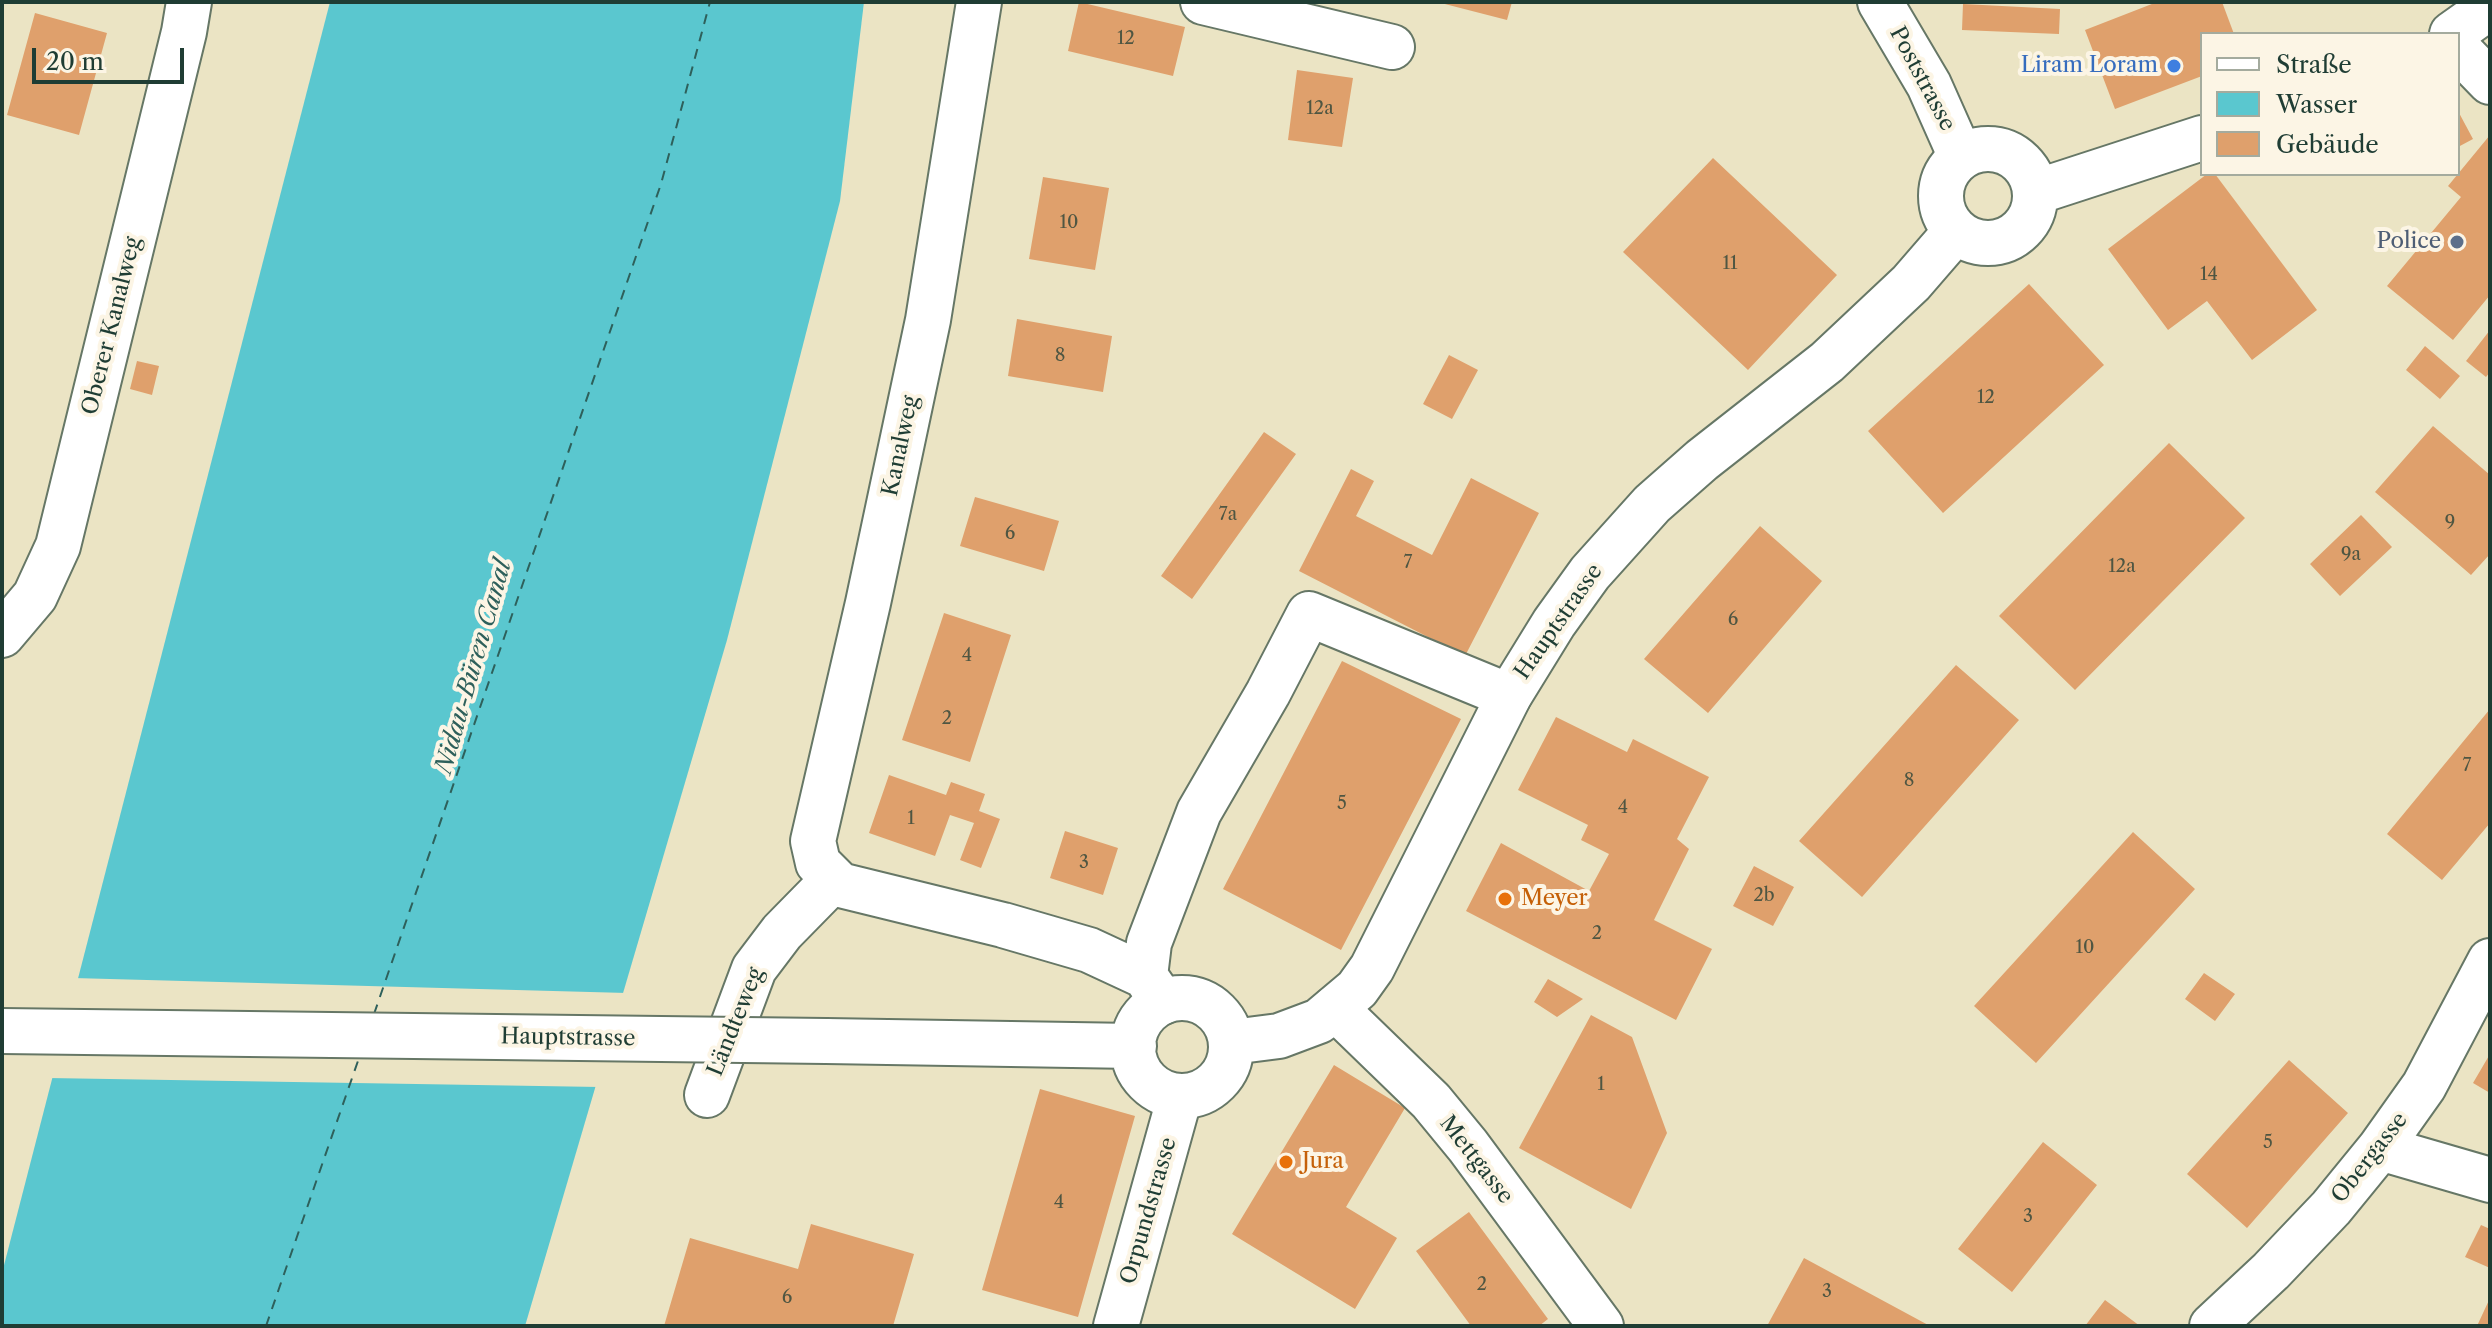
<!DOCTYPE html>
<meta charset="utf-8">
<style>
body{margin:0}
#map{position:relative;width:2492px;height:1328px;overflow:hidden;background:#ebe4c4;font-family:"Libre Caslon Text",serif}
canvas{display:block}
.frame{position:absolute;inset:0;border:4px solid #1f3d34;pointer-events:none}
.legend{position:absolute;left:2200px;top:32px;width:260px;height:144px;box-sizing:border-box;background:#fcf5e5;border:2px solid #a4ab9e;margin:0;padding:10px 14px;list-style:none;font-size:24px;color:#1f3d34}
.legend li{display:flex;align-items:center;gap:16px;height:40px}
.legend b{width:40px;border:2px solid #a4ab9e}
.scale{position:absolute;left:32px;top:48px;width:152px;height:36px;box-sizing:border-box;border:4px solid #1f3d34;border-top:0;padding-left:10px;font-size:24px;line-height:28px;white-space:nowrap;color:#1f3d34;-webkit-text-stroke:6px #fcf5e5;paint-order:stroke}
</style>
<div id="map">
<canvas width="2492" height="1328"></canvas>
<div class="frame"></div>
<ul class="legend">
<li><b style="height:10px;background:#fff"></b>Straße</li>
<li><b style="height:22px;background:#5ac7cf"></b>Wasser</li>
<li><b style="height:22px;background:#dfa06c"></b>Gebäude</li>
</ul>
<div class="scale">20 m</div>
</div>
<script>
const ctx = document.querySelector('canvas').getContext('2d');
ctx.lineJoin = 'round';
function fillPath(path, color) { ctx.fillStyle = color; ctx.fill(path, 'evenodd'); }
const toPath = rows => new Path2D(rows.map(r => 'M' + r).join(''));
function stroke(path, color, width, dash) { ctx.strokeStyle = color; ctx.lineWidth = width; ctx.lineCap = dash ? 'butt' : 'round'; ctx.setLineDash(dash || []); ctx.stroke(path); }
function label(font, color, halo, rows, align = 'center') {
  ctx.font = font + ' "Libre Caslon Text",serif'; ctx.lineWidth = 8; ctx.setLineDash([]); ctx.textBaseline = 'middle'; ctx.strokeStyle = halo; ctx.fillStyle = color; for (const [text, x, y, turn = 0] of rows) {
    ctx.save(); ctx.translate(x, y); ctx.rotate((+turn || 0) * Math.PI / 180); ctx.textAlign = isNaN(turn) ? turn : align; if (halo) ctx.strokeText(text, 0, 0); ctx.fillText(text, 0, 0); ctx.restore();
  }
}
const water = toPath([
 [330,2,864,2,840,201,727,640,525,1326,2,1326,2,1273]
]);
const pier = toPath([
 [73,978,627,993,600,1087,48,1078]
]);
const ferry = toPath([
 [374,1014,661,184,710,2],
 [266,1326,359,1058]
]);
const building = toPath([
 [1079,2,1185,27,1173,76,1068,51],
 [1437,2,1512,2,1507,20],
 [2157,2,2222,2,2234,34,2202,34,2202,76,2115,109,2085,30],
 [1963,4,2060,9,2059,34,1962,30],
 [35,13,107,33,79,135,7,115],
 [1297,70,1353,78,1342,147,1288,140],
 [2458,111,2473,139,2458,147],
 [2490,135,2490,295,2453,340,2387,286,2461,197,2448,186],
 [1713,158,1837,275,1748,370,1623,252],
 [2207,174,2215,174,2317,310,2252,360,2207,301,2168,330,2108,249],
 [1043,177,1109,188,1095,270,1029,259],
 [2029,284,2104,365,1943,513,1868,431],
 [1017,319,1112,336,1103,392,1008,376],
 [2490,330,2490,372,2486,377,2466,361],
 [2425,346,2460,376,2440,399,2406,370],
 [1449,355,1478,370,1452,419,1423,404],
 [137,361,159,366,152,395,130,389],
 [2433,426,2490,475,2490,554,2471,575,2375,492],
 [1264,432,1296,454,1192,599,1161,576],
 [2169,443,2245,518,2075,690,1999,616],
 [1351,469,1374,481,1356,516,1432,555,1471,478,1539,513,1465,656,1299,571],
 [975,497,1059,521,1044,571,960,546],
 [2361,515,2392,547,2340,596,2310,564],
 [1760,526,1822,581,1708,713,1644,659],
 [944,613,1011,635,970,762,902,740],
 [1342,661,1461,719,1341,950,1223,889],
 [1956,665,2019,720,1862,897,1799,841],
 [2490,709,2490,823,2442,880,2387,834],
 [1556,717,1627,752,1633,739,1709,777,1677,839,1689,849,1654,920,1712,949,1676,1020,1466,911,1501,843,1589,891,1609,854,1581,840,1588,825,1518,790],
 [889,775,946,795,951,782,985,794,979,811,1000,819,981,868,960,860,974,823,950,815,935,856,869,833],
 [1065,831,1118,848,1103,895,1050,878],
 [2133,832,2195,889,2036,1063,1974,1006],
 [1754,866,1794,887,1773,926,1733,906],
 [2204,973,2235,994,2215,1021,2185,999],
 [1548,979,1583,999,1557,1017,1534,1002],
 [1591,1015,1632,1037,1667,1133,1631,1209,1519,1148],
 [2490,1054,2490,1093,2473,1083],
 [2289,1060,2348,1113,2247,1228,2187,1174],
 [1334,1065,1405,1108,1346,1207,1397,1238,1355,1309,1232,1234],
 [1040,1089,1135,1116,1078,1317,982,1290],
 [2043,1142,2097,1185,2012,1292,1958,1249],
 [1469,1212,1548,1319,1539,1326,1471,1326,1416,1251],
 [811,1224,914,1254,893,1326,664,1326,690,1238,798,1269],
 [2481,1225,2490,1229,2490,1268,2465,1257],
 [1804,1258,1930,1326,1767,1326],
 [2490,1298,2490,1326,2477,1326],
 [2105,1300,2140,1326,2085,1326]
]);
const minor = toPath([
 [979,2,928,320,868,603,813,841,818,863,840,885,1003,925,1089,950,1145,976,1163,1002],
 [1203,2,1392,47],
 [1880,2,1929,85,1961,157],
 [2458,49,2490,82],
 [2,635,35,596,58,546,184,32,189,2],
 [1145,976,1149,943,1199,812,1268,693,1309,614,1509,696],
 [1335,1008,1431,1101,1468,1146,1601,1326],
 [707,1095,754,969,782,932,833,880],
 [2380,1148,2490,1180],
 [1116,1326,1180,1096],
 [2212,1326,2271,1271,2331,1208,2380,1148,2424,1086,2490,961]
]);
const major = toPath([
 [2452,34,2490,7],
 '1941 196a47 47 0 1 1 94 0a47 47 0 1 1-94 0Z',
 [2036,192,2202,138],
 '1133 1047a49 49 0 1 1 98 0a49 49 0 1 1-98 0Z',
 [826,1041,1134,1046],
 [1232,1042,1279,1036,1319,1021,1357,989,1372,968,1509,696,1554,623,1590,573,1652,504,1702,460,1827,362,1911,283,1956,231]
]);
const majorBridge = toPath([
 [2,1031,826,1041]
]);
const markers = [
 [2174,66,8,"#3f7fe0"],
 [2457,242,8,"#5c6f8a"],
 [1505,899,8,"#e8710a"],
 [1286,1162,8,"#e8710a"]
];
const numberNames = [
 ["12",1126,39],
 ["12a",1320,109],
 ["10",1069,223],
 ["11",1730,264],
 ["14",2209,275],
 ["8",1060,356],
 ["12",1986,398],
 ["7a",1228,515],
 ["9",2450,523],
 ["6",1010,534],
 ["9a",2351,555],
 ["7",1408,563],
 ["12a",2122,567],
 ["6",1733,620],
 ["4",967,656],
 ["2",947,719],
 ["7",2467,766],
 ["8",1909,781],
 ["5",1342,804],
 ["4",1623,808],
 ["1",911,819],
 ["3",1084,863],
 ["2b",1764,896],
 ["2",1597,934],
 ["10",2085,948],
 ["1",1601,1085],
 ["5",2268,1143],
 ["4",1059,1203],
 ["3",2028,1217],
 ["2",1482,1285],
 ["3",1827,1292],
 ["6",787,1298]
];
const shopNames = [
 ["Liram Loram",2158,66]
];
const streetNames = [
 ["Poststrasse",1922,79,62],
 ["Oberer Kanalweg",112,326,-76],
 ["Kanalweg",901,446,-78],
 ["Hauptstrasse",1559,622,-55],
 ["Ländteweg",736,1022,-68],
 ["Hauptstrasse",568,1038,1],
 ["Obergasse",2370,1158,-52],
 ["Mettgasse",1476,1160,52],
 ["Orpundstrasse",1149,1211,-74]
];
const serviceNames = [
 ["Police",2441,242]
];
const foodNames = [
 ["Meyer",1521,899],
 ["Jura",1302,1162]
];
const waterNames = [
 ["Nidau-Büren Canal",474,667,-74]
];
fillPath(water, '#5ac7cf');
fillPath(pier, '#ebe4c4');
stroke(ferry, '#2e605b', 2, [10, 8]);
fillPath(building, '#dfa06c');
stroke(minor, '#676', 48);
stroke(major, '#676', 48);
stroke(minor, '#fff', 44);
stroke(major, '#fff', 44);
stroke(majorBridge, '#676', 48, []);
stroke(majorBridge, '#fff', 44);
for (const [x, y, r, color] of markers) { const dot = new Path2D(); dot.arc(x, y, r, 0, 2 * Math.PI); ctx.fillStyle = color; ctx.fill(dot); stroke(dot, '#fcf5e5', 3); }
label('18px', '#4f5642', null, numberNames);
label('22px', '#366cbe', '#fcf5e5', shopNames, 'right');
label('22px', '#1f3d34', '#fcf5e5', streetNames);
label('22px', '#4e5e75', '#fcf5e5', serviceNames, 'right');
label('22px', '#c56008', '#fcf5e5', foodNames, 'left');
label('italic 24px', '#2e605b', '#fcf5e5', waterNames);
</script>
